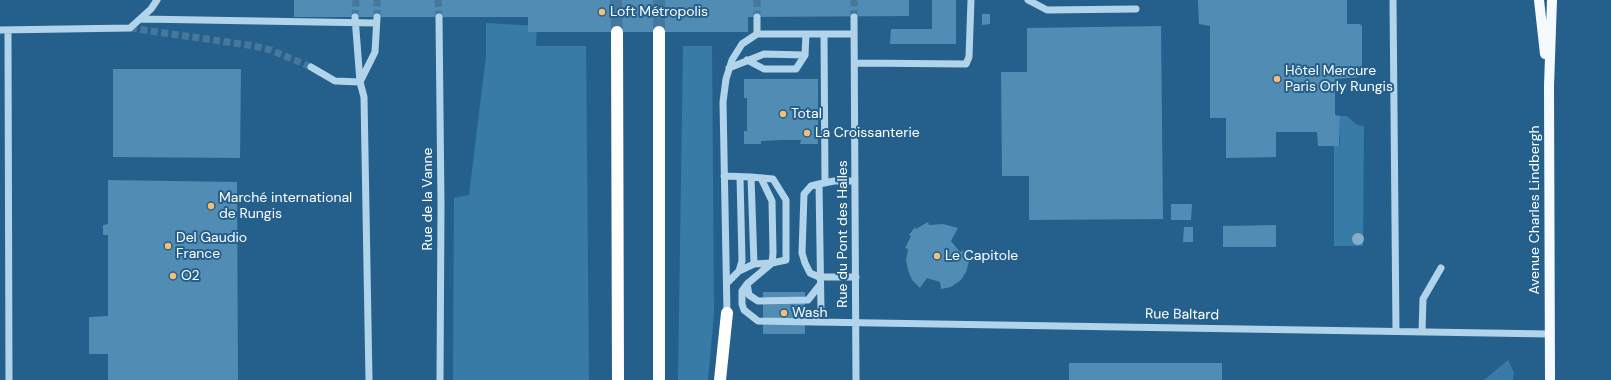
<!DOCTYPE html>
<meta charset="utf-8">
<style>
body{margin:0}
canvas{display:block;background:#24608b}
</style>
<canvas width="1611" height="380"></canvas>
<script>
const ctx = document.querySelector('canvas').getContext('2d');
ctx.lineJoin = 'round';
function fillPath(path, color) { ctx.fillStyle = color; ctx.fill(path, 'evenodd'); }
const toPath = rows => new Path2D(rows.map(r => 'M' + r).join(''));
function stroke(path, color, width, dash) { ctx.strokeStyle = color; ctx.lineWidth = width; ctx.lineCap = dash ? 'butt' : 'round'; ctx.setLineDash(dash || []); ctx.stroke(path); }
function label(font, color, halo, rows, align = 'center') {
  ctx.font = font + ' "DM Sans",sans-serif'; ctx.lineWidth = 4; ctx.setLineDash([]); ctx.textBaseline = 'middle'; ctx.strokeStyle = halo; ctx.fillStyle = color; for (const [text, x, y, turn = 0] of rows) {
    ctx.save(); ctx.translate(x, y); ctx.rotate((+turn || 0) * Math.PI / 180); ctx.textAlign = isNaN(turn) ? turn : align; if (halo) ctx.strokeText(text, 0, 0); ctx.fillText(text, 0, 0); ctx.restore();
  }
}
const green = toPath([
 [486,23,537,26,536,46,586,46,589,380,453,380,454,198,469,195,486,56],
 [683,46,712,46,714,314,708,380,678,380],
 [1340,116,1347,116,1357,125,1364,126,1363,246,1334,246,1334,146,1340,145],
 [1508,360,1514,373,1513,380,1484,380]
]);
const building = toPath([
 [294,0,909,0,909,16,748,17,748,32,528,32,528,17,294,17],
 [932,0,956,0,956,44,890,44,891,29,932,29],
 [1198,0,1347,0,1347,24,1360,24,1362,26,1362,77,1335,79,1335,115,1340,116,1339,146,1318,146,1317,132,1276,132,1276,157,1226,158,1226,118,1210,118,1210,26,1199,24],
 [982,14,990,14,990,24,982,25],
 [1161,26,1163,219,1029,220,1029,176,1002,176,1001,72,1027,72,1027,28],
 [113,69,241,69,240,158,113,157],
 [744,79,818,79,818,144,800,144,801,140,781,140,761,141,761,144,744,144,744,131,747,131,747,98,744,98],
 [108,180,237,182,238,380,108,380,108,354,89,354,89,317,108,316,108,235,103,235,103,225,108,224],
 [1171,204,1192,204,1191,220,1171,220],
 [928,222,929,225,943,224,958,228,951,241,960,252,967,249,969,261,966,272,961,280,951,287,941,289,940,282,927,278,920,288,912,280,908,270,906,260,908,249,905,248,911,236,909,235,915,227,916,229],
 [1276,225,1276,247,1223,247,1223,226],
 [1184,227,1193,227,1193,242,1183,242],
 [763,292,805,292,805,334,763,334],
 [1069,363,1222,363,1222,380,1069,380]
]);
const minorTunnel = toPath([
 [438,0,439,17],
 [757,0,757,17],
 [355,17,356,0],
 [377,17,377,0],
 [854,17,854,0],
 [130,28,248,45,271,50,311,67]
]);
const highwayTunnel = toPath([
 [616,0,617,32],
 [659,0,659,32]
]);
const minor = toPath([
 [1028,0,1047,10,1136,9],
 [1393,0,1396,331],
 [355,17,360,82,364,97,369,380],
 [439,17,441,205,440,380],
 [757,17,757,34],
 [854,17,856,380],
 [141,19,376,23],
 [0,30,130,28,151,9,157,0],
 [8,30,9,380],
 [824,34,825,183],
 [747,60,764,69,796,69,805,55],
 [855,63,966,64,969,57,971,0],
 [311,67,335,81,360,82,375,52,377,17],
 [729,68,764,54,805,55,806,34],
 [724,176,751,177,754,264],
 [761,178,772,201,773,253,772,263,747,284,749,295,758,301,808,300,819,286],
 [855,181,834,181,819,184,811,186,804,194,802,253,805,263,810,273,819,277,856,277],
 [739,271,742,261,740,177],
 [727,283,739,271,754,264,772,263,786,260,786,200,773,179,751,177],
 [747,284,742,291,742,304,744,310,758,321,815,322,821,311,819,184],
 [727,313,723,102,726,79,732,60,742,44,757,34,854,34],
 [815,322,1549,334],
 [1422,332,1423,299,1441,268]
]);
const major = toPath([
 [1539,0,1545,54],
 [1550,380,1549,86,1552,0]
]);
const highway = toPath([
 [617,32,618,380],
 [659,32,659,380],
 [720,380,727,313]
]);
const trees = [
 [1358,239]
];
const markers = [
 [602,12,4,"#f5bd75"],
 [1277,79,4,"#f5bd75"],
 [783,114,4,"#f5bd75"],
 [807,133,4,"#f5bd75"],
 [211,206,4,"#f5bd75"],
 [168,246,4,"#f5bd75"],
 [937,256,4,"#f5bd75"],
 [173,276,4,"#f5bd75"],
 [784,313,4,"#f5bd75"]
];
const poiNames = [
 ["Loft Métropolis",610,12],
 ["Hôtel Mercure",1285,71],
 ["Paris Orly Rungis",1285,87],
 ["Total",791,114],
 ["La Croissanterie",815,133],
 ["Marché international",219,198],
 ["de Rungis",219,214],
 ["Del Gaudio",176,238],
 ["France",176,254],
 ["Le Capitole",945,256],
 ["O2",181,276],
 ["Wash",792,313]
];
const streetNames = [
 ["Rue de la Vanne",428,199,-90],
 ["Avenue Charles Lindbergh",1535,210,-90],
 ["Rue du Pont des Halles",843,234,-90],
 ["Rue Baltard",1182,315,1]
];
fillPath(green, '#387ba7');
fillPath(building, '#508cb3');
stroke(minorTunnel, '#45789c', 7, [7, 3.5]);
stroke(highwayTunnel, '#45789c', 12, [12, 6]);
stroke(minor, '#b1d4ea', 7);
stroke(major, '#f5fafe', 10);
stroke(highway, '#fff', 12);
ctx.fillStyle = '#86acc7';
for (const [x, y] of trees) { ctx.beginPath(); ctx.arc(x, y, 6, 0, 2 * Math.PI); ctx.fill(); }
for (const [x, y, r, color] of markers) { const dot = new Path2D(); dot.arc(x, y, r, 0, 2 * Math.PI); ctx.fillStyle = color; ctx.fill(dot); stroke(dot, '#24608b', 1.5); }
label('14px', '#fff', '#24608b', poiNames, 'left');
label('14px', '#fff', '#24608b', streetNames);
</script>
